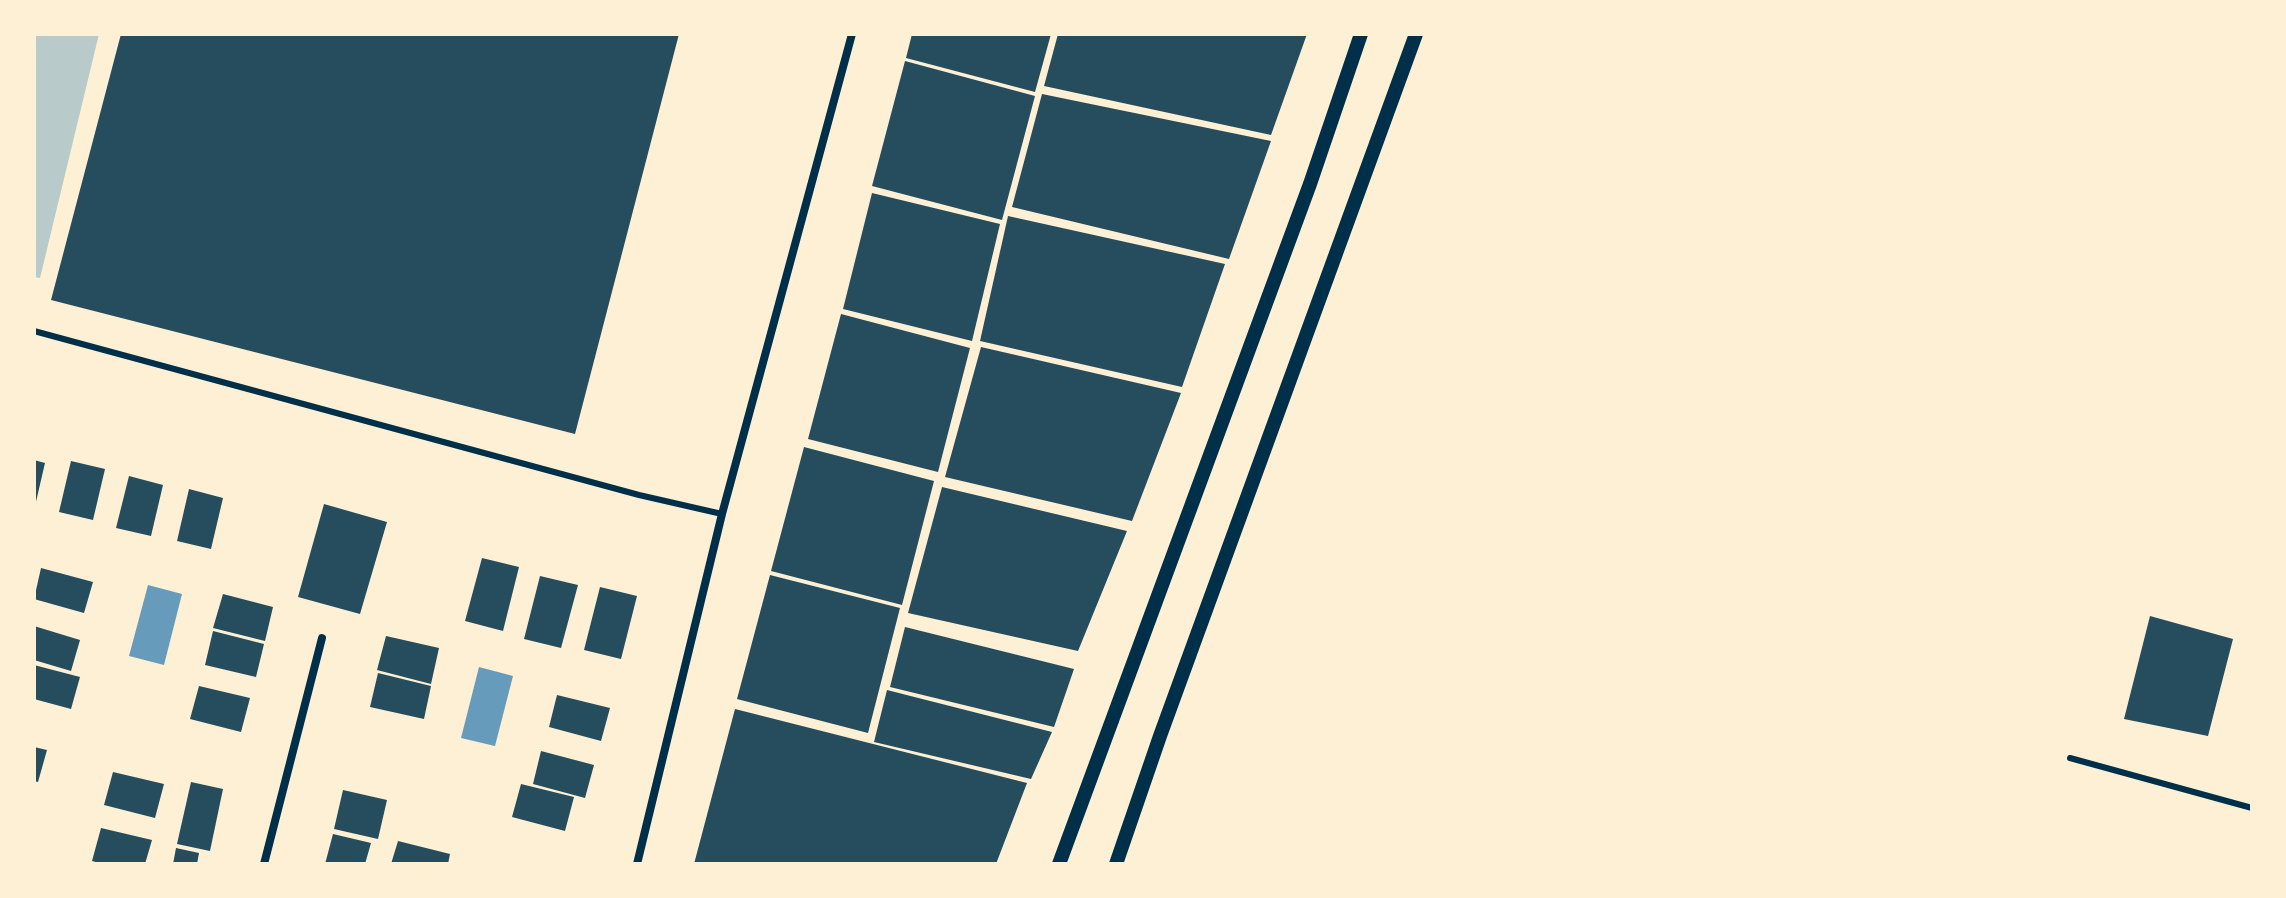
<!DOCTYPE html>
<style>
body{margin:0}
#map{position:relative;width:2286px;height:898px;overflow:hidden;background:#fdf0d5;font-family:Lato,sans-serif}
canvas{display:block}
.frame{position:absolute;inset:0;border:36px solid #fdf0d5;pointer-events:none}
</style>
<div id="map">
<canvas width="2286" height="898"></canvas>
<div class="frame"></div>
</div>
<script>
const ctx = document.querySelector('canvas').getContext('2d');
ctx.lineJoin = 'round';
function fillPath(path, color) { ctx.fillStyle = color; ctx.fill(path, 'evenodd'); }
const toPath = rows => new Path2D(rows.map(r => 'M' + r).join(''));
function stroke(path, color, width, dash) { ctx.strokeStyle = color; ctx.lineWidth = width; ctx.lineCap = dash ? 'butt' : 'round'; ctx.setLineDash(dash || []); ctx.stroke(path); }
const green = toPath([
 [34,34,99,34,40,278,34,277]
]);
const water = toPath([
 [148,585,182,594,164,665,129,656],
 [479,667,513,676,495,746,461,738]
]);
const building = toPath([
 [121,34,679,34,575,434,51,300],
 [912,34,1051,34,1035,92,906,58],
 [1058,34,1307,34,1271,135,1044,86],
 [905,61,1035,96,1002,220,872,186],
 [1042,94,1271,141,1229,259,1012,207],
 [872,193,1000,224,972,341,843,309],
 [1008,216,1225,264,1182,387,980,341],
 [841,314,970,348,938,472,808,439],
 [981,347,1181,393,1132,521,945,477],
 [804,447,934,481,902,605,771,571],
 [34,460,45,463,35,506,34,506],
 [71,461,105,469,93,520,59,512],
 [129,476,163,485,151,536,116,528],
 [942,487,1127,531,1078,651,908,613],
 [189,489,223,498,211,549,177,541],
 [324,504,387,522,360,614,298,597],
 [482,558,519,567,503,631,465,621],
 [41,568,93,582,84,613,34,599],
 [770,575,900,608,868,733,737,699],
 [540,576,578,585,561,648,524,639],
 [600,587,637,596,621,659,584,650],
 [223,594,273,607,265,641,213,628],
 [2150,616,2233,639,2208,736,2124,719],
 [34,626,80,640,71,671,34,660],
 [905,627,1074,669,1054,727,890,687],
 [213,631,264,644,256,677,205,665],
 [386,636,439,648,431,684,377,670],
 [34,665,80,677,71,709,34,699],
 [378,673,431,686,424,719,370,707],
 [199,686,250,698,241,732,190,719],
 [887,690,1052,732,1031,779,874,742],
 [557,695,610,708,601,741,549,727],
 [735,709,1027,783,996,864,694,864],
 [34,747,47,750,38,782,34,781],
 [541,751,594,765,585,798,533,784],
 [113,772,164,784,155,818,104,805],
 [191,782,223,789,210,851,177,844],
 [521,784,574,797,565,831,512,817],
 [343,790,387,800,378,839,334,829],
 [101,828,152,840,145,864,103,864,92,861],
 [333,834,371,843,365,864,325,864],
 [398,841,450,854,448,864,391,864],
 [176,848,199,853,197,864,173,864]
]);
const service = toPath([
 [34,331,639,495,722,514],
 [2070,758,2252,808]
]);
const minor = toPath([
 [264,864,322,638],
 [637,864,722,514,852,34]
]);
const tertiary = toPath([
 [1059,864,1310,184,1361,34],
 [1116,864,1160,736,1416,34]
]);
fillPath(green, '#b9caca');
fillPath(water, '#669bbc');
fillPath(building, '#264d5e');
stroke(service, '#003049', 6);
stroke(minor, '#003049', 8);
stroke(tertiary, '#003049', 14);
</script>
